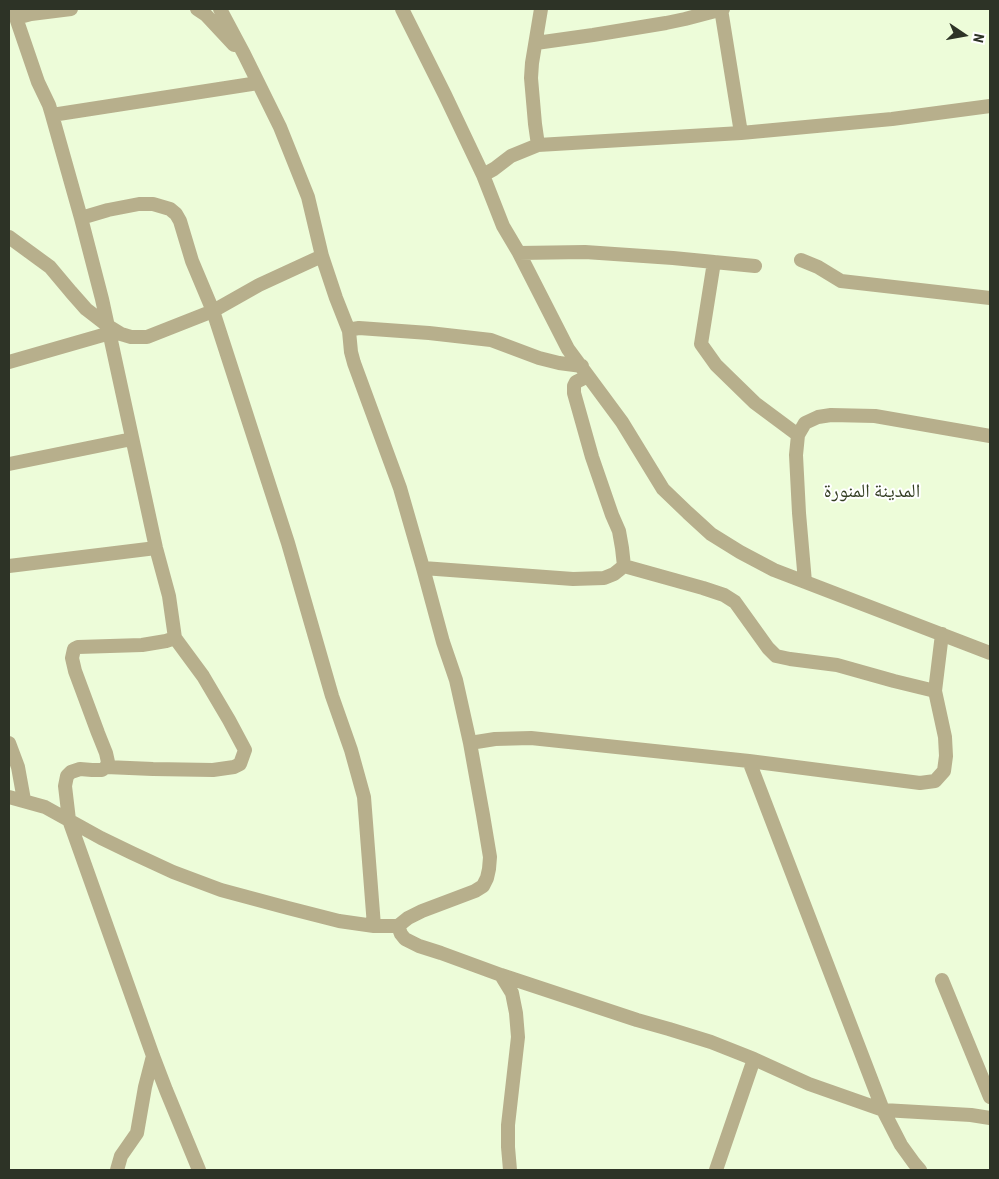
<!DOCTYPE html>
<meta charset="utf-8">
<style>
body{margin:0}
#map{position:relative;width:999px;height:1179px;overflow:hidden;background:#edfcd9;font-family:"Roboto Condensed",sans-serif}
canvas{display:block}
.frame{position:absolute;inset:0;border:10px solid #2d3326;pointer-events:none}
.north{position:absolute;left:939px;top:10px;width:50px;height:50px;-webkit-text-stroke:4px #fff;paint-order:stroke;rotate:102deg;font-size:14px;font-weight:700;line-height:20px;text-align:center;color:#2d3326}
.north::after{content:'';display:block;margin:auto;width:18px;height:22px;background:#2d3326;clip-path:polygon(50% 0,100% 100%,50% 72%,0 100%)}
</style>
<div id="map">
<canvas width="999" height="1179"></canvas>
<div class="frame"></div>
<div class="north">N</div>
</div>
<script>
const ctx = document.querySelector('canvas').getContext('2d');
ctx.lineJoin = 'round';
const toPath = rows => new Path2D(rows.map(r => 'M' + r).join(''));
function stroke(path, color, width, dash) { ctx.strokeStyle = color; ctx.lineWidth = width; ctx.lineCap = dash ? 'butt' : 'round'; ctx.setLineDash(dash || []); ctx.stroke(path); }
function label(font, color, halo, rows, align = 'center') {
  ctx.font = font + ' "Roboto Condensed","Noto Naskh Arabic",sans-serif'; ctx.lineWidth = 4; ctx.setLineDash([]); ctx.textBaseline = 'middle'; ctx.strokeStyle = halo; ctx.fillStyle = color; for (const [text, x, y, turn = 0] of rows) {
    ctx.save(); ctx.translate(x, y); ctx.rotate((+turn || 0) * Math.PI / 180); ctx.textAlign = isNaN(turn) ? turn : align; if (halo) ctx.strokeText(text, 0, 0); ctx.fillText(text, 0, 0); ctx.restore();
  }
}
const minor = toPath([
 [13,9,38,82,49,105,52,115,258,83],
 [197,9,206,15,234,45],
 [220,9,244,54,280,127,308,197,322,256],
 [402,9,445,95,483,175],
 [721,9,741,133],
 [16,18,31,14,71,9],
 [536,43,593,35,666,23,685,19,723,9],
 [990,106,892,119,741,133,538,145,511,156,494,169,483,175,503,226,519,253,568,349,622,422,663,489,688,513,711,534,740,552,774,570,990,653],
 [52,115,81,218,102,299,156,548,169,596,175,638,166,641,142,645,78,647,74,649,72,658,75,671,98,733,106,753,108,762,106,767,102,770,92,770,80,769,71,772,67,776,65,786,69,820,153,1056,166,1090,199,1170],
 [538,145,535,124,531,78,532,63,541,9],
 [9,237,50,267,71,292,86,309,108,326,121,334,131,337,147,337,213,311,192,261,180,221,176,214,170,209,153,204,139,204,108,210,81,218],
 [519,253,585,252,673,258,755,266],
 [801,260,818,267,841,281,990,298],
 [714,262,701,344,716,365,755,403,798,435],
 [349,331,353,329,359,328,429,333,491,340,539,358,559,363,582,366],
 [9,362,110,333],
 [9,464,132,439],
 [9,566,156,548],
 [624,566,703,588,724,595,735,602,768,648,776,656,790,659,837,665,894,681,935,691,942,634],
 [423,568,573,579,604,578,614,574,624,566,622,548,619,531,612,515,592,457,574,393,574,386,576,382,588,376],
 [805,582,799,513,796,455,798,435,805,423,818,417,831,415,875,416,990,436],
 [9,743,18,767,24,800],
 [470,743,495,739,531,738,749,761,920,783,935,781,944,771,946,756,945,737,935,691],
 [749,761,883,1110,901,1145,914,1163,920,1170],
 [106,767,153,769,213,770,234,767,240,764,245,750,229,720,203,676,175,638],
 [9,797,45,807,101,838,132,853,173,872,221,890,288,908,339,921,374,926,398,926,401,934,405,939,419,946,441,953,501,975,512,993,516,1013,518,1037,508,1125,508,1147,510,1170],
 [374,926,364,797,351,750,332,696,288,543,213,311,259,285,322,256,336,298,349,331,351,352,354,363,400,488,423,568,443,642,456,680,470,743,483,815,490,857,489,869,487,878,483,886,475,891,422,911,408,918,398,926],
 [501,975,637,1020,669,1029,711,1042,754,1059,809,1084,883,1110,971,1115,990,1118],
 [942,980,990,1097],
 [117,1170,121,1156,137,1133,145,1087,153,1056],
 [716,1170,754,1059]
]);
const neighbourhoodNames = [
 ["المدينة المنورة",872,492]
];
stroke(minor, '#b7af8c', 14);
label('19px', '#333e22', '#fff', neighbourhoodNames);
</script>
